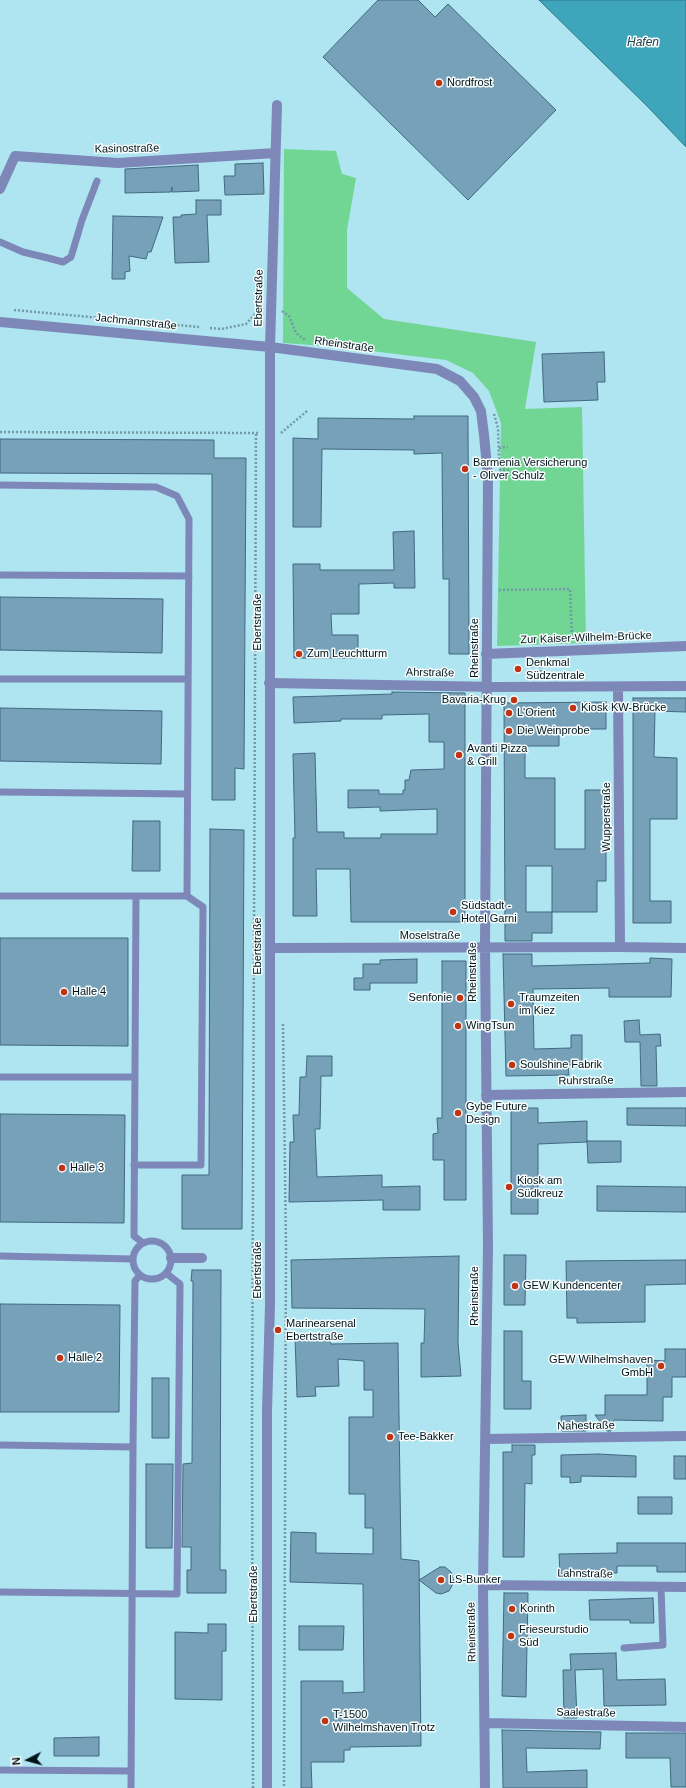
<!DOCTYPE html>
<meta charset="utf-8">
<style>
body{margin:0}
#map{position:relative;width:686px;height:1788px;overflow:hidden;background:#afe4f1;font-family:Helvetica,sans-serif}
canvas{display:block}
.north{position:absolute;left:8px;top:1740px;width:40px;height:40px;-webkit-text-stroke:3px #f7fcfd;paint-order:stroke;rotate:264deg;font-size:11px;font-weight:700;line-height:16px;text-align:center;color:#011419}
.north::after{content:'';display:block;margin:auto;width:14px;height:18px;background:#011419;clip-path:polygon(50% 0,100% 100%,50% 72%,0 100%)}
</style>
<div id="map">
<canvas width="686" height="1788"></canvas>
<div class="north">N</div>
</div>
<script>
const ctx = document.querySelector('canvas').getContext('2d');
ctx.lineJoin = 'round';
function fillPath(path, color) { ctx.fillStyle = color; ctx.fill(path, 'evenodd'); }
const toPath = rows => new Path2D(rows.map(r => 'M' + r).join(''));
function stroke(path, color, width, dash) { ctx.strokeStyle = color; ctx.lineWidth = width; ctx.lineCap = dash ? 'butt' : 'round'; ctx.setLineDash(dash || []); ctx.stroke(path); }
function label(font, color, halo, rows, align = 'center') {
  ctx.font = font + ' Helvetica,sans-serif'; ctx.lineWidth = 3; ctx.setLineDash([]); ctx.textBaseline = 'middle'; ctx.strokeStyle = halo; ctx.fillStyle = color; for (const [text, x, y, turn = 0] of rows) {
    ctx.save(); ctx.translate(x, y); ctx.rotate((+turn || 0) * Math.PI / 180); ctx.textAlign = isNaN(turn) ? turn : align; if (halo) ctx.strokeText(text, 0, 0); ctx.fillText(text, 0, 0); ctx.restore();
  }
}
const green = toPath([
 [284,149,336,151,342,174,356,178,347,230,347,288,384,319,536,342,525,409,582,407,586,643,497,646,501,423,489,391,473,373,446,360,338,347,283,343]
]);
const water = toPath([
 [539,0,686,0,686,147,648,107,539,0]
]);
const building = toPath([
 [378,0,418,0,435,17,448,4,556,110,468,200,323,57,378,0],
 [263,163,264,194,225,195,224,176,235,176,235,164,263,163],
 [198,165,199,191,172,192,172,187,171,192,125,193,125,169,198,165],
 [196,200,221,200,221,215,207,215,209,262,175,263,173,217,181,217,181,215,196,214,196,200],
 [113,216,163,217,151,252,148,252,146,259,129,256,130,271,125,272,125,279,112,279,113,216],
 [604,352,605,382,597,382,598,400,544,402,542,354,604,352],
 [414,416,468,416,469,654,449,654,449,579,443,579,442,453,414,454,414,450,322,449,321,527,293,527,293,438,318,439,318,418,414,419,414,416],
 [0,439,214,440,214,458,246,458,244,769,235,768,235,800,212,800,212,474,0,473,0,439],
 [414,531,415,588,394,588,394,583,359,584,359,614,331,614,332,635,358,635,358,658,294,658,293,564,320,564,320,570,394,570,393,532,414,531],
 [0,597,163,599,162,653,0,650,0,597],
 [392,692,465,693,465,922,351,922,350,869,316,869,317,916,293,916,293,838,295,838,293,754,315,753,317,832,344,832,344,838,381,838,381,834,437,834,437,809,380,811,380,807,348,808,348,790,379,790,379,794,403,794,403,790,405,790,405,780,409,780,411,770,444,769,444,742,429,742,429,714,382,715,382,719,341,719,341,721,294,723,293,697,392,694,392,692],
 [633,698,686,698,686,712,655,711,654,757,677,758,677,819,650,819,650,901,671,901,671,923,633,923,633,698],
 [606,702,606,729,559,729,559,746,525,746,525,778,555,778,555,849,585,849,585,790,606,790,606,881,597,881,597,912,552,912,552,933,532,933,532,941,505,941,504,703,606,702],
 [526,866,552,866,552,912,526,912,526,866],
 [0,708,162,711,161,764,0,761,0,708],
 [133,821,160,821,160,871,132,871,133,821],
 [210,829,244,830,242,1229,182,1229,182,1175,209,1175,210,829],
 [0,938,128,938,128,1046,0,1045,0,938],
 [503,954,532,954,532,966,650,963,650,958,672,959,671,997,609,997,609,988,533,989,534,1049,571,1048,571,1035,582,1035,582,1064,568,1065,569,1075,506,1076,503,954],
 [417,959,417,983,370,983,370,990,354,990,354,978,363,978,363,964,380,964,380,960,417,959],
 [442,961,466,961,466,1200,444,1200,444,1160,433,1160,433,1134,438,1133,437,1118,442,1118,442,961],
 [639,1020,640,1035,660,1034,661,1046,656,1046,657,1086,641,1086,640,1042,625,1042,624,1021,639,1020],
 [307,1056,332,1056,332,1076,321,1076,320,1129,315,1129,317,1177,382,1175,382,1187,420,1186,420,1210,383,1210,383,1200,289,1202,290,1142,294,1142,293,1115,299,1115,300,1077,306,1077,307,1056],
 [511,1108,538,1108,538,1123,587,1121,587,1142,538,1144,538,1214,511,1214,511,1108],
 [627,1108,686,1108,686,1126,627,1125,627,1108],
 [0,1114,125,1115,124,1223,0,1222,0,1114],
 [587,1141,621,1141,621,1162,588,1163,587,1141],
 [597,1186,686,1187,686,1212,597,1211,597,1186],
 [504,1255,526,1255,525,1305,504,1305,504,1255],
 [459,1256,458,1343,461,1376,421,1377,421,1343,424,1343,425,1309,292,1308,291,1260,459,1256],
 [686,1260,686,1284,645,1285,645,1322,577,1323,577,1318,567,1318,566,1261,686,1260],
 [192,1270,221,1270,220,1570,226,1570,226,1593,187,1593,187,1570,191,1570,191,1547,182,1547,183,1464,192,1463,193,1281,191,1281,192,1270],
 [0,1304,120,1305,119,1412,0,1412,0,1304],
 [504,1331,522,1331,522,1381,531,1381,531,1409,504,1409,504,1331],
 [295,1336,328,1336,331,1344,398,1343,401,1559,419,1561,421,1746,350,1747,350,1750,344,1750,344,1762,311,1762,312,1788,301,1788,301,1681,343,1681,343,1693,364,1692,363,1584,290,1582,291,1532,316,1533,316,1553,373,1554,373,1528,365,1528,365,1494,349,1494,349,1417,373,1417,373,1390,364,1390,364,1361,338,1359,339,1386,315,1387,316,1396,297,1397,295,1336],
 [665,1349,686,1349,686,1377,672,1377,672,1397,663,1397,663,1421,614,1420,611,1431,607,1431,595,1415,605,1415,605,1395,647,1395,647,1360,665,1361,665,1349],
 [152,1378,169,1378,169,1438,152,1438,152,1378],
 [586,1415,586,1431,562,1431,561,1416,586,1415],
 [512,1445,535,1445,535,1455,532,1455,532,1484,525,1483,524,1557,503,1557,503,1452,512,1452,512,1445],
 [598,1454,636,1456,636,1477,581,1476,581,1482,570,1483,570,1477,561,1477,561,1455,598,1454],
 [674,1456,686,1456,686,1479,674,1479,674,1456],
 [146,1464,173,1464,172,1548,146,1548,146,1464],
 [638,1497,672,1497,672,1514,638,1514,638,1497],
 [617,1543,686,1543,686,1572,657,1572,657,1566,617,1566,617,1573,560,1574,559,1554,617,1553,617,1543],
 [440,1567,445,1567,451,1572,454,1582,449,1591,441,1594,436,1593,419,1580,440,1567],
 [504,1593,528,1593,526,1697,502,1696,504,1593],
 [653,1598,654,1623,630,1623,630,1620,590,1620,589,1600,653,1598],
 [208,1624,226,1624,226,1651,222,1651,222,1700,175,1699,175,1632,208,1633,208,1624],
 [299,1626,344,1626,343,1650,299,1650,299,1626],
 [616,1653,617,1680,665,1679,666,1705,604,1706,603,1669,575,1670,577,1718,564,1718,563,1670,571,1670,570,1654,616,1653],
 [502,1730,601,1732,600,1749,526,1748,527,1772,587,1770,587,1788,503,1788,502,1730],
 [626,1733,686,1733,686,1787,671,1787,670,1758,626,1758,626,1733],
 [99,1737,99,1756,54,1756,54,1738,99,1737]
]);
const path = toPath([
 [14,310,199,327],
 [282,311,289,316,296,333,305,340],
 [210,328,221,329,246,324,260,309],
 [494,414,498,428,499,460],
 [0,432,259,433],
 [281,433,307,411],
 [499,448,508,447],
 [499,470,509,470,509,474],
 [499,590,570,589,572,639],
 [541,676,541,663],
 [283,1024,286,1246,284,1788],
 [253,1788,252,1435,256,433]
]);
const service = toPath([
 [0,242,23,252,48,258,63,262,71,257,82,220,97,181],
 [0,485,156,487,177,496,189,519,187,896,136,896,134,1236,143,1243],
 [0,575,189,576],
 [0,679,188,679],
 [0,792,187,794],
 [0,896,136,896],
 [0,1077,135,1077],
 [134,1165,201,1165,203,907,187,896],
 '133 1260a19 19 0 1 1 38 0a19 19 0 1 1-38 0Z',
 [0,1256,133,1259],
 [0,1445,133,1447,131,1788],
 [133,1447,135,1281,140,1275],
 [0,1592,177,1594,180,1284,166,1273],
 [624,1648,663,1645,661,1587],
 [0,1770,131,1771]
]);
const minor = toPath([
 [277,105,270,347,437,369,460,381,474,397,481,411,484,435,488,477,485,947,488,1248,483,1585,485,1788],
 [0,189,15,156,118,163,275,153],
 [486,654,686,646],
 [269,683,498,687,686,686],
 [618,687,620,947],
 [270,948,620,947,686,948],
 [486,1095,686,1092],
 [171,1258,202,1258],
 [486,1439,686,1436],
 [483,1585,686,1587],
 [485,1723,686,1727]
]);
const tertiary = toPath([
 [0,322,270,347,270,1305,267,1411,267,1788]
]);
const markers = [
 [439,83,4,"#bf3514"],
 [465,469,4,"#bf3514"],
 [299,654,4,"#bf3514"],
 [518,669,4,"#bf3514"],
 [514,700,4,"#bf3514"],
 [573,708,4,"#bf3514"],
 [509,713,4,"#bf3514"],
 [509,731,4,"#bf3514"],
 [459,755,4,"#bf3514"],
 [453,912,4,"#bf3514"],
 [64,992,4,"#bf3514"],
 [460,998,4,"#bf3514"],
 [511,1004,4,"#bf3514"],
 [458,1026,4,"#bf3514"],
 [512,1065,4,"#bf3514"],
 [458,1113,4,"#bf3514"],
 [62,1168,4,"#bf3514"],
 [509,1187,4,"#bf3514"],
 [515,1286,4,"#bf3514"],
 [278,1330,4,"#bf3514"],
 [60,1358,4,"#bf3514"],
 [661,1366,4,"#bf3514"],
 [390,1437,4,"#bf3514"],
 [441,1580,4,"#bf3514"],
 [512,1609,4,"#bf3514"],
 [511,1636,4,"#bf3514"],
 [325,1721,4,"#bf3514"]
];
const poiNames = [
 ["Nordfrost",447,83],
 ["Barmenia Versicherung",473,463],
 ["- Oliver Schulz",473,476],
 ["Zum Leuchtturm",307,654],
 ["Denkmal",526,663],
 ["Südzentrale",526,676],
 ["Bavaria-Krug",506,700,"right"],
 ["Kiosk KW-Brücke",581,708],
 ["L'Orient",517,713],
 ["Die Weinprobe",517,731],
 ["Avanti Pizza",467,749],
 ["& Grill",467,762],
 ["Südstadt -",461,906],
 ["Hotel Garni",461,919],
 ["Halle 4",72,992],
 ["Senfonie",452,998,"right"],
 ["Traumzeiten",519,998],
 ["im Kiez",519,1011],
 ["WingTsun",466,1026],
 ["Soulshine Fabrik",520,1065],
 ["Gybe Future",466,1107],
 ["Design",466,1120],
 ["Halle 3",70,1168],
 ["Kiosk am",517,1181],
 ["Südkreuz",517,1194],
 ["GEW Kundencenter",523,1286],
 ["Marinearsenal",286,1324],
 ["Ebertstraße",286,1337],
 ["Halle 2",68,1358],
 ["GEW Wilhelmshaven",653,1360,"right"],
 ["GmbH",653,1373,"right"],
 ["Tee-Bakker",398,1437],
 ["LS-Bunker",449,1580],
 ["Korinth",520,1609],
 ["Frieseurstudio",519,1630],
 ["Süd",519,1643],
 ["T-1500",333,1715],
 ["Wilhelmshaven Trotz",333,1728]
];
const streetNames = [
 ["Kasinostraße",127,149,-1],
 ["Ebertstraße",259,298,-89],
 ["Jachmannstraße",136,322,6],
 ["Rheinstraße",344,345,8],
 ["Ebertstraße",258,622,-90],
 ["Zur Kaiser-Wilhelm-Brücke",586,638,-2],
 ["Rheinstraße",475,648,-90],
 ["Ahrstraße",430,673,1],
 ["Wupperstraße",607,817,-90],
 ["Moselstraße",430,936],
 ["Ebertstraße",258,946,-90],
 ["Rheinstraße",473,972,-90],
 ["Ruhrstraße",586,1081,-1],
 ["Ebertstraße",258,1270,-90],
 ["Rheinstraße",475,1296,-90],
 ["Nahestraße",586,1426,-1],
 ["Lahnstraße",585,1574,1],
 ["Ebertstraße",254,1594,-90],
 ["Rheinstraße",472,1632,-91],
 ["Saalestraße",586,1713,1]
];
const waterNames = [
 ["Hafen",643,43]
];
fillPath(green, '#71d594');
fillPath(water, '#3ea5ba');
stroke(water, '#2c7a8a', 1);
fillPath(building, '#77a1b9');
stroke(building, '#416980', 1);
stroke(path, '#719aa4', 2.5, [2, 2]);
stroke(service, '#7d88b8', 7);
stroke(minor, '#7d88b8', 10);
stroke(tertiary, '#7d88b8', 10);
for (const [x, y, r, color] of markers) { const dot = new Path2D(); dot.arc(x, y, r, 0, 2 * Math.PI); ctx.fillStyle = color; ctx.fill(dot); stroke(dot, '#f7fcfd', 1.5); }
label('11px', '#011419', '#f7fcfd', poiNames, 'left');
label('11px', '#011419', '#f7fcfd', streetNames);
label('italic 12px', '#214047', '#f7fcfd', waterNames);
</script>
